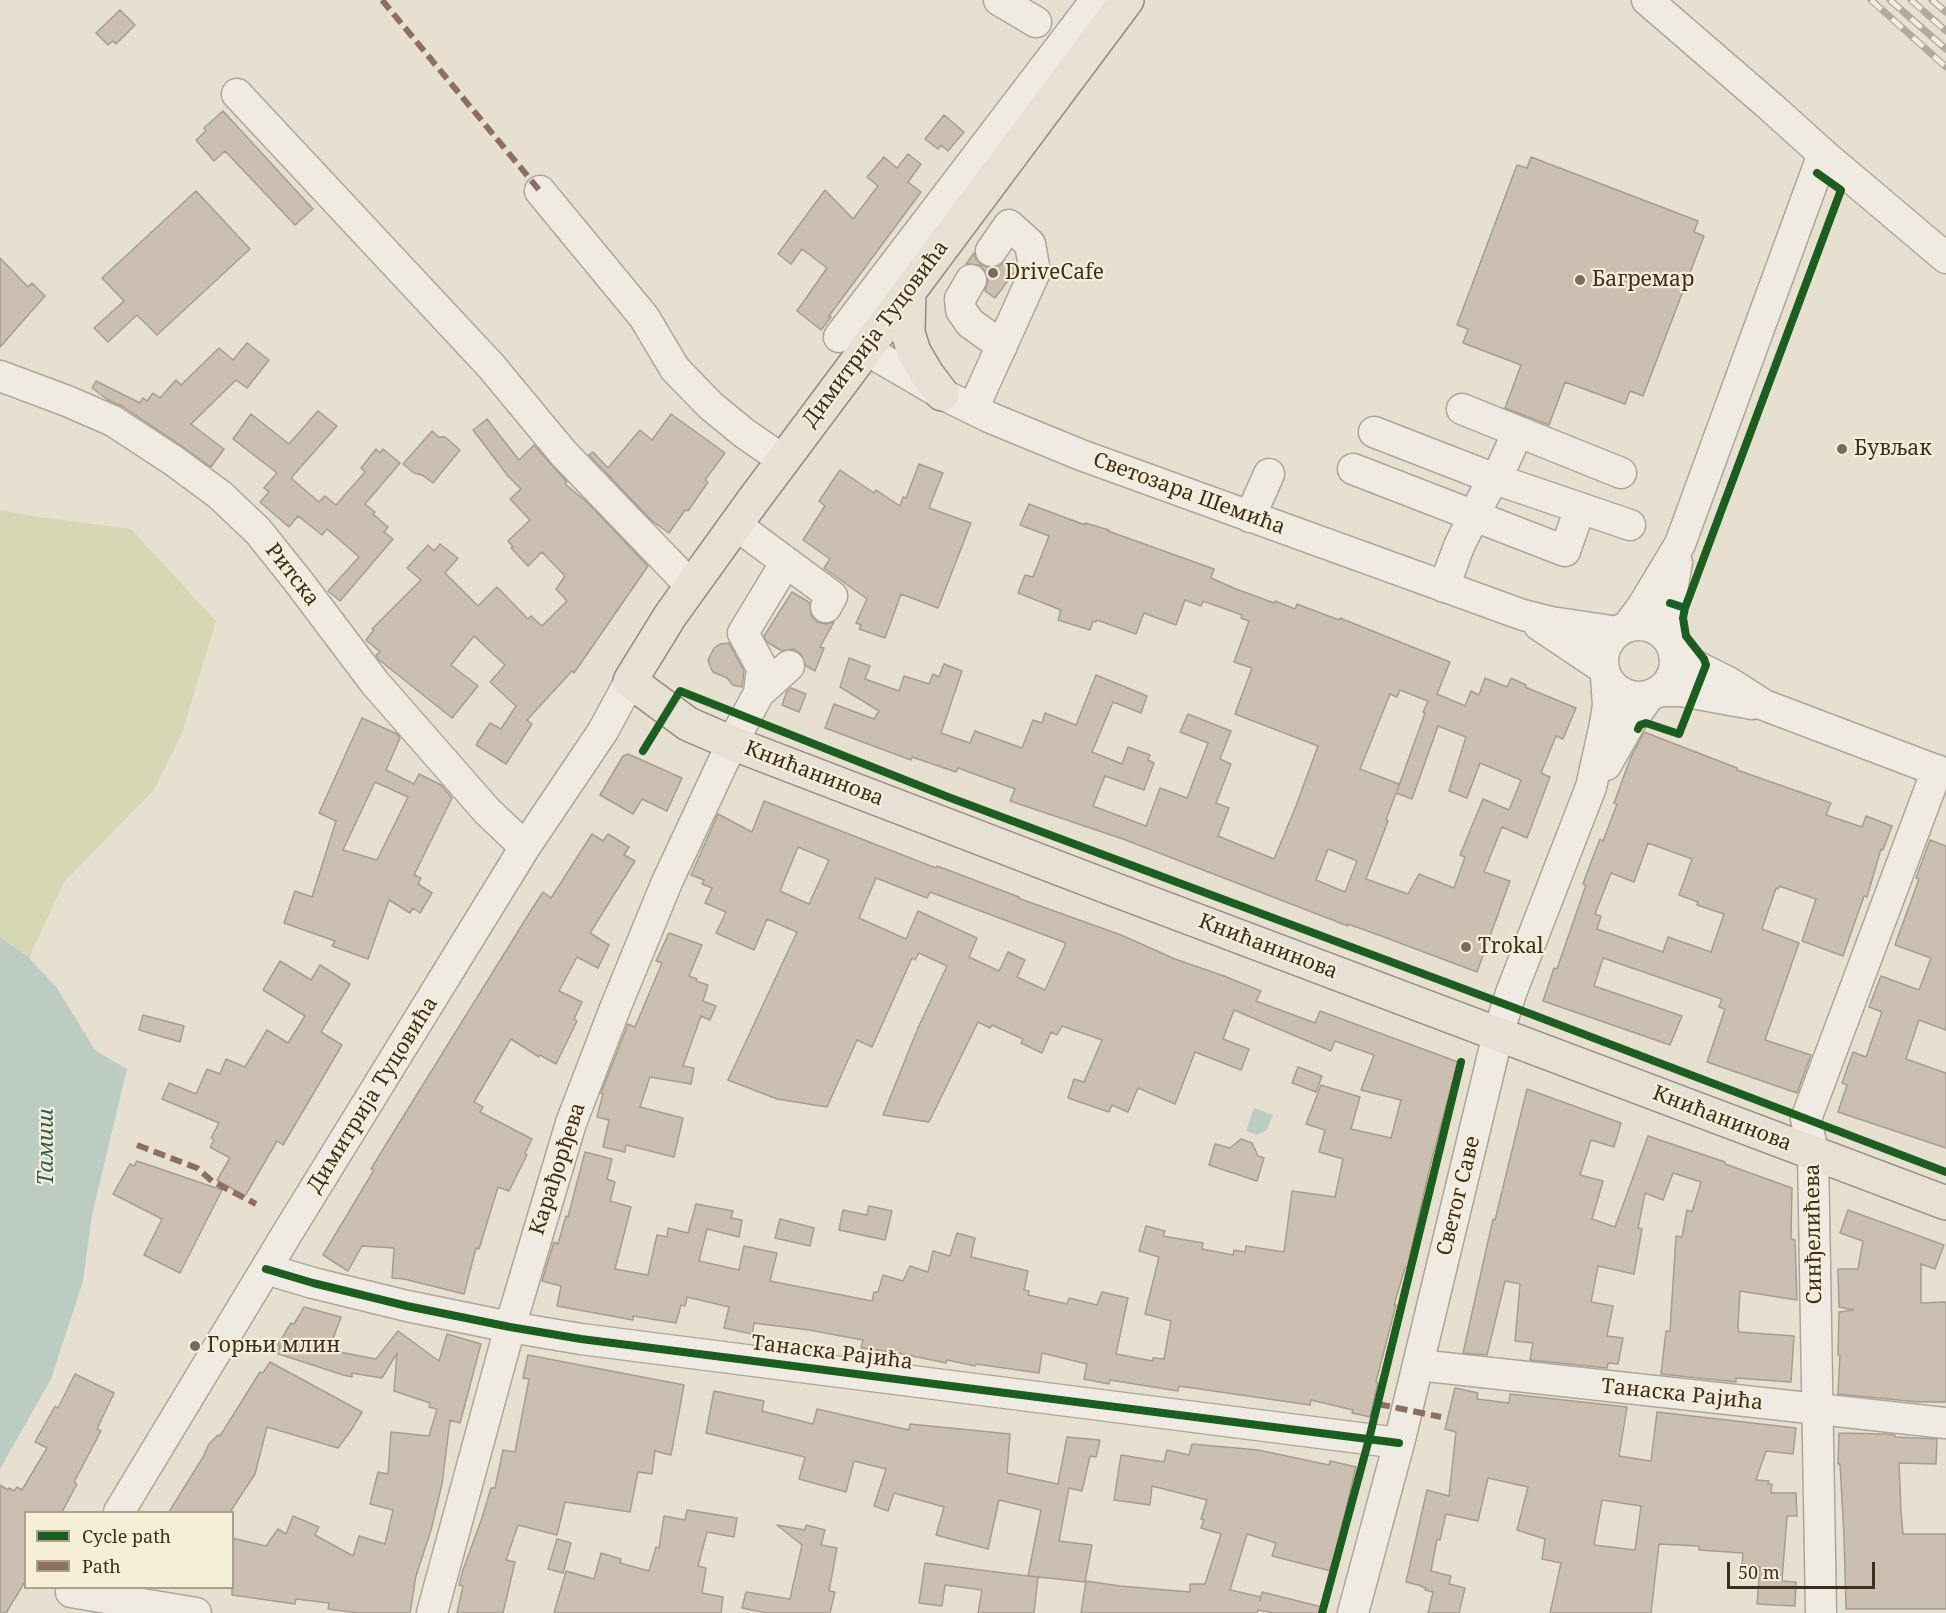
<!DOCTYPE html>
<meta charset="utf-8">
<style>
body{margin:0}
#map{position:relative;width:1946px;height:1613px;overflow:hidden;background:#e7e0d1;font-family:"Noto Serif",serif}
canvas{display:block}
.legend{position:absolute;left:24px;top:1511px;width:210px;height:78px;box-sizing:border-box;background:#f7eed8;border:2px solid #ada18e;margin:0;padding:8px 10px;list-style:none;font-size:18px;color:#3d2e20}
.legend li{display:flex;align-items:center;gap:12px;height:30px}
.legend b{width:30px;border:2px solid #ada18e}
.scale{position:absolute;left:1727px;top:1562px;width:148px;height:27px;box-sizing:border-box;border:3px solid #3d2e20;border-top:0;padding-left:8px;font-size:18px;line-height:21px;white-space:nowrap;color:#3d2e20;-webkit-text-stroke:4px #f7eed8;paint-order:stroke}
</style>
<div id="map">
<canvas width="1946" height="1613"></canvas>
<ul class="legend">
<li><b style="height:8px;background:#1b5e20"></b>Cycle path</li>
<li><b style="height:8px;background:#8d6e63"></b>Path</li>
</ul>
<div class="scale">50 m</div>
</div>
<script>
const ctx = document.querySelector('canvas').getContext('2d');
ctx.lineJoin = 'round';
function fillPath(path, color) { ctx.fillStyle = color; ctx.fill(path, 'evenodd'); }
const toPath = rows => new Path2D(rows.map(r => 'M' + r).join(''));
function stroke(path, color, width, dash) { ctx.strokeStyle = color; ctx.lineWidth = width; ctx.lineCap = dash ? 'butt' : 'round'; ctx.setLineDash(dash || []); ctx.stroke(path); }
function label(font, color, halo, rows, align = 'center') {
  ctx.font = font + ' "Noto Serif",serif'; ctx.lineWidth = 4.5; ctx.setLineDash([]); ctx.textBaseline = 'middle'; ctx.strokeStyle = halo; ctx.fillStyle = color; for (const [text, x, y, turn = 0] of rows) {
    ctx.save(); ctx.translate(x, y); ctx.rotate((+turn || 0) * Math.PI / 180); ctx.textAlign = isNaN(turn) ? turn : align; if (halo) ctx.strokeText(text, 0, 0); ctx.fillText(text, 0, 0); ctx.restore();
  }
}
const green = toPath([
 [0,510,40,517,131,529,216,621,182,733,153,791,64,882,29,958,0,937]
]);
const water = toPath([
 [0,937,29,958,57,988,95,1050,127,1069,92,1215,83,1281,51,1379,0,1469],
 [1254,1108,1273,1115,1267,1130,1257,1135,1246,1131]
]);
const building = toPath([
 [120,10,135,25,116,44,113,41,108,45,96,33,120,10],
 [223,111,313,209,295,225,225,151,214,161,196,140,206,131,204,128,223,111],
 [944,115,964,132,948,151,941,145,938,149,925,139,944,115],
 [908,154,921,164,908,182,921,192,829,316,831,317,821,330,797,311,827,268,802,249,791,264,778,254,825,190,853,219,878,186,867,177,884,157,897,168,908,154],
 [1531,157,1698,221,1694,232,1704,236,1643,396,1630,391,1625,404,1565,382,1549,425,1505,408,1521,365,1463,343,1468,329,1457,325,1517,165,1527,168,1531,157],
 [196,191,250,249,157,335,137,315,108,342,94,328,124,301,102,278,196,191],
 [974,253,976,259,982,265,990,268,998,267,1005,261,1016,270,995,298,985,291,988,281,986,271,979,265,966,264,974,253],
 [0,258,28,287,32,283,45,296,0,347,0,258],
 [247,343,269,360,247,388,236,380,191,424,224,449,211,467,183,447,122,406,108,400,92,388,96,381,140,403,143,398,147,401,153,393,160,398,176,380,181,385,219,348,233,360,247,343],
 [318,411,337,426,291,478,319,502,325,496,336,505,365,472,361,468,376,449,380,453,383,449,400,463,365,504,375,512,373,514,388,527,384,532,393,539,340,601,328,591,359,557,327,529,322,535,298,516,289,527,260,502,269,492,264,488,277,473,233,439,251,414,289,444,318,411],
 [671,414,725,453,705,480,708,482,688,511,685,510,669,533,652,521,589,455,593,452,608,468,640,430,652,440,671,414],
 [487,419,519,460,534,445,567,482,565,484,588,503,648,566,574,673,572,671,527,720,532,724,506,764,476,745,490,723,501,729,516,706,490,682,505,665,474,636,451,665,478,686,452,718,378,659,376,655,380,652,366,640,374,630,372,629,421,580,407,568,428,545,434,551,440,544,458,558,445,573,478,606,497,587,528,619,531,616,542,626,567,601,556,589,565,576,542,552,528,566,511,548,513,547,508,541,530,520,510,499,521,489,508,476,473,430,487,419],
 [432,431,439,437,445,437,460,450,433,483,422,475,414,473,403,464,432,431],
 [919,464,943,473,929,508,971,523,938,608,901,594,885,638,859,629,861,625,856,623,867,599,824,568,830,559,803,540,825,506,819,501,840,470,874,493,876,490,900,506,903,497,906,498,919,464],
 [1029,504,1085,525,1085,523,1109,530,1108,531,1214,569,1211,578,1236,589,1274,603,1275,601,1295,609,1297,604,1339,620,1340,618,1450,662,1437,694,1465,706,1471,691,1479,695,1485,678,1507,687,1511,678,1526,685,1525,687,1576,708,1563,739,1556,736,1541,773,1550,777,1527,838,1502,827,1484,872,1510,881,1477,972,1384,937,1348,924,1348,926,1123,839,1010,801,1015,789,958,768,956,772,912,757,911,760,825,728,834,704,874,719,879,711,840,687,849,658,870,666,865,679,899,691,904,676,929,684,933,674,939,677,944,664,962,671,941,733,970,743,975,731,1022,748,1033,720,1042,723,1045,713,1076,725,1096,675,1147,696,1141,713,1113,702,1092,752,1122,764,1128,747,1150,755,1148,760,1154,763,1144,790,1105,776,1093,806,1146,826,1160,788,1187,798,1208,743,1180,732,1188,714,1231,731,1220,759,1231,764,1216,803,1229,808,1218,836,1274,859,1296,806,1318,746,1235,714,1252,668,1234,662,1249,621,1241,618,1242,615,1203,601,1201,606,1185,600,1176,625,1144,613,1136,634,1097,620,1096,622,1093,621,1090,630,1058,620,1061,610,1018,593,1025,575,1033,577,1049,536,1020,525,1029,504],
 [1400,690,1428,701,1423,712,1425,713,1397,791,1399,784,1360,769,1390,694,1397,697,1400,690],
 [1438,726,1466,737,1449,791,1467,798,1480,763,1521,780,1509,810,1483,799,1460,855,1465,857,1454,888,1419,874,1408,894,1366,879,1388,821,1386,820,1396,793,1412,799,1438,726],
 [1328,849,1357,861,1345,892,1316,880,1328,849],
 [792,592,810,603,811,615,817,622,826,624,834,622,820,647,824,648,815,671,806,666,801,654,794,649,782,651,767,642,764,636,792,592],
 [729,643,744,671,742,687,733,685,727,678,713,672,710,666,708,660,714,648,720,644,729,643],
 [791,688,806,694,799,712,782,705,787,691,791,688],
 [362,718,397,734,400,738,386,770,414,784,419,774,441,785,452,798,414,875,421,878,418,884,432,893,420,913,413,908,410,913,389,900,368,959,332,946,335,941,284,923,295,891,312,897,336,821,319,813,362,718],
 [375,782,408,797,377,860,343,850,375,782],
 [1644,732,1737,768,1737,770,1831,803,1826,815,1862,827,1866,816,1892,826,1883,850,1881,849,1867,897,1864,896,1843,956,1802,941,1816,899,1779,886,1778,889,1776,888,1762,929,1799,943,1765,1040,1811,1055,1797,1093,1707,1062,1725,1009,1719,1007,1722,999,1603,958,1594,986,1682,1016,1670,1045,1543,1001,1554,968,1557,969,1586,885,1583,884,1590,865,1600,839,1603,841,1617,804,1614,803,1631,757,1644,732],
 [1648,843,1692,859,1679,895,1698,902,1697,905,1724,914,1711,952,1668,937,1663,952,1597,929,1601,916,1595,914,1611,873,1634,882,1648,843],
 [628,754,682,778,667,811,642,799,633,814,600,795,623,756,628,754],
 [764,801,936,868,937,866,961,875,1019,897,1018,898,1121,935,1175,959,1224,976,1261,991,1256,1001,1315,1023,1320,1011,1458,1062,1431,1162,1407,1268,1405,1268,1394,1305,1396,1305,1376,1382,1378,1383,1370,1417,1352,1413,1353,1410,1311,1400,1310,1405,1179,1386,1178,1391,1110,1380,1109,1384,1084,1379,1087,1364,1042,1353,1039,1373,976,1364,975,1366,947,1360,946,1363,898,1353,861,1348,863,1340,809,1330,754,1323,752,1334,724,1328,729,1307,687,1297,685,1306,681,1305,676,1323,633,1316,633,1320,557,1306,561,1286,542,1281,554,1242,558,1244,566,1216,568,1217,585,1152,612,1159,607,1179,615,1182,610,1201,631,1207,615,1269,648,1275,657,1235,667,1237,668,1228,688,1233,696,1204,733,1211,731,1218,742,1220,739,1237,707,1229,699,1261,739,1270,744,1246,777,1253,770,1281,872,1301,874,1292,878,1292,883,1275,903,1281,910,1266,928,1272,933,1251,950,1256,957,1233,975,1238,971,1257,1028,1271,1024,1290,1029,1291,1028,1295,1067,1304,1069,1298,1097,1305,1102,1292,1128,1298,1116,1354,1153,1361,1153,1358,1164,1359,1171,1321,1145,1314,1159,1257,1139,1251,1146,1226,1165,1231,1163,1236,1203,1243,1202,1249,1233,1255,1234,1250,1245,1252,1246,1246,1284,1252,1292,1191,1335,1197,1343,1159,1319,1152,1325,1130,1306,1124,1321,1085,1360,1097,1351,1129,1391,1138,1401,1100,1361,1090,1374,1055,1335,1041,1331,1051,1234,1010,1223,1039,1249,1049,1241,1070,1195,1052,1175,1104,1138,1088,1128,1112,1112,1105,1109,1112,1068,1098,1074,1079,1084,1082,1102,1040,1062,1026,1057,1035,1051,1032,1042,1053,1021,1043,1023,1039,992,1025,990,1028,978,1022,929,1122,883,1115,918,1028,947,966,919,953,915,960,912,958,872,1047,857,1040,827,1107,777,1099,728,1080,797,932,767,919,754,950,716,933,726,912,705,903,712,888,702,884,704,880,691,875,718,814,752,832,764,801],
 [798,847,829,860,809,904,780,891,798,847],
 [876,878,927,898,930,892,1066,943,1045,990,1017,977,1025,960,1008,952,999,971,969,957,977,938,918,911,906,939,859,918,876,878],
 [592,834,603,841,608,834,629,847,624,855,635,861,590,933,609,945,598,968,577,957,559,991,582,1002,574,1019,577,1021,556,1064,540,1055,539,1057,511,1039,474,1102,483,1107,480,1112,532,1139,525,1153,527,1155,509,1191,498,1187,479,1249,476,1248,464,1294,404,1279,392,1278,394,1248,362,1246,348,1271,323,1255,374,1170,371,1169,385,1146,530,912,543,892,551,898,592,834],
 [1930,840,1946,846,1946,1030,1919,1020,1906,1059,1946,1073,1946,1148,1838,1112,1847,1085,1842,1083,1853,1052,1866,1057,1882,1012,1869,1007,1881,976,1919,990,1931,958,1895,945,1919,879,1916,878,1930,840],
 [669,933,702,945,689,976,697,979,696,981,708,985,703,1001,716,1006,710,1020,701,1016,683,1066,694,1068,691,1084,650,1077,640,1107,683,1118,674,1157,626,1145,625,1152,603,1147,609,1120,597,1117,603,1094,601,1093,628,1024,635,1027,662,963,656,961,669,933],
 [280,961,311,980,320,965,350,984,321,1032,342,1045,283,1145,277,1141,245,1196,217,1180,230,1158,210,1147,214,1140,211,1138,219,1123,162,1099,169,1083,196,1094,207,1069,220,1074,226,1059,245,1067,267,1030,288,1043,305,1016,263,990,280,961],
 [143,1015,184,1026,180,1042,139,1030,143,1015],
 [1298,1067,1322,1076,1316,1092,1292,1083,1298,1067],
 [1527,1089,1621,1123,1614,1147,1591,1140,1580,1175,1603,1181,1592,1219,1615,1227,1648,1136,1725,1162,1725,1164,1792,1188,1791,1239,1795,1240,1797,1300,1740,1291,1738,1326,1739,1332,1794,1336,1791,1382,1736,1378,1736,1382,1661,1374,1666,1331,1670,1331,1676,1236,1682,1237,1687,1210,1692,1212,1701,1182,1673,1173,1663,1200,1645,1193,1638,1228,1642,1229,1634,1274,1598,1266,1591,1302,1613,1306,1607,1336,1623,1338,1618,1364,1608,1363,1607,1368,1530,1360,1533,1343,1515,1341,1520,1284,1505,1281,1487,1355,1463,1353,1493,1219,1495,1220,1527,1089],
 [1241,1139,1252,1143,1258,1156,1264,1158,1257,1181,1209,1165,1215,1144,1230,1148,1241,1139],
 [137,1161,222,1190,180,1273,144,1255,162,1219,113,1194,130,1164,134,1166,137,1161],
 [869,1206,892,1211,885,1240,839,1230,843,1210,867,1215,869,1206],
 [1848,1210,1944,1245,1935,1269,1921,1264,1921,1303,1946,1302,1946,1402,1918,1402,1838,1394,1840,1355,1838,1355,1839,1312,1854,1310,1839,1307,1838,1269,1858,1269,1863,1241,1840,1233,1848,1210],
 [780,1219,814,1228,810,1246,775,1238,780,1219],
 [304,1307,341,1317,329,1350,376,1359,398,1331,439,1361,447,1334,481,1344,460,1423,450,1420,442,1484,431,1530,416,1576,410,1613,358,1613,328,1609,329,1603,296,1599,295,1604,232,1595,232,1538,266,1546,278,1529,286,1534,293,1516,319,1527,315,1535,353,1556,359,1536,385,1544,393,1510,370,1504,378,1472,388,1474,391,1432,429,1436,437,1409,429,1407,430,1403,394,1391,397,1353,382,1378,352,1373,352,1377,343,1375,276,1353,280,1347,278,1345,291,1323,294,1324,304,1307],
 [528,1355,684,1385,671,1455,655,1451,652,1474,638,1472,630,1512,565,1502,557,1535,518,1525,506,1560,515,1562,503,1613,457,1613,463,1586,459,1585,463,1570,482,1518,491,1488,495,1488,503,1450,515,1452,529,1379,523,1378,528,1355],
 [270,1362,362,1412,352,1429,338,1448,267,1427,255,1474,230,1512,169,1512,203,1457,209,1444,218,1435,220,1436,260,1372,263,1373,270,1362],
 [75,1374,114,1393,97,1429,101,1431,74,1482,77,1484,62,1512,26,1512,26,1580,6,1613,0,1613,0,1485,8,1490,9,1488,14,1491,17,1487,22,1490,47,1448,35,1442,55,1406,58,1408,75,1374],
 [1455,1388,1478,1393,1477,1399,1509,1403,1510,1394,1627,1407,1619,1456,1651,1461,1657,1412,1796,1428,1793,1454,1766,1451,1756,1480,1769,1481,1768,1484,1772,1484,1771,1493,1796,1493,1797,1516,1787,1516,1782,1581,1796,1582,1795,1606,1757,1604,1760,1567,1742,1566,1743,1553,1699,1550,1699,1546,1659,1544,1651,1613,1550,1613,1561,1563,1542,1559,1545,1539,1517,1530,1528,1487,1488,1478,1478,1521,1446,1514,1440,1540,1437,1539,1431,1571,1451,1576,1449,1584,1465,1588,1459,1613,1428,1613,1433,1592,1425,1590,1426,1588,1422,1587,1422,1586,1406,1582,1427,1490,1449,1496,1456,1432,1445,1429,1455,1388],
 [1602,1500,1641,1506,1635,1550,1594,1545,1602,1500],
 [714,1391,764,1401,762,1411,813,1424,817,1409,909,1430,910,1424,1010,1434,1007,1473,1058,1484,1067,1437,1100,1440,1096,1457,1090,1456,1082,1491,1069,1488,1059,1541,1092,1545,1085,1582,1029,1576,1038,1577,1034,1613,978,1613,982,1590,945,1585,942,1606,919,1603,925,1563,1028,1576,1041,1510,999,1500,988,1549,936,1535,944,1507,894,1493,888,1511,874,1506,886,1469,854,1461,846,1492,799,1479,805,1457,706,1433,714,1391],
 [1839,1433,1883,1434,1895,1435,1895,1437,1937,1439,1936,1464,1899,1463,1901,1511,1903,1534,1946,1534,1946,1609,1846,1609,1844,1536,1840,1464,1838,1464,1839,1433],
 [1192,1444,1258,1450,1329,1465,1330,1461,1356,1467,1331,1571,1272,1556,1276,1543,1247,1534,1230,1590,1261,1597,1260,1601,1262,1592,1322,1607,1321,1613,1274,1613,1258,1610,1257,1613,1081,1613,1086,1581,1120,1586,1190,1592,1190,1584,1205,1584,1221,1534,1201,1528,1204,1520,1201,1519,1207,1500,1152,1486,1150,1505,1114,1500,1121,1455,1164,1462,1167,1450,1189,1455,1192,1444],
 [687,1510,737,1518,734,1537,707,1532,698,1566,706,1568,702,1593,723,1597,721,1613,554,1613,566,1571,594,1579,601,1553,621,1559,620,1563,649,1571,656,1547,659,1548,664,1516,685,1520,687,1510],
 [777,1525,805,1530,806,1525,825,1530,821,1545,837,1548,829,1591,835,1592,830,1613,767,1613,742,1608,746,1592,790,1599,802,1545,777,1525],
 [557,1539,571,1543,563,1573,548,1569,557,1539]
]);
const minor = toPath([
 [999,0,1036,22],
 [1647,0,1771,107,1823,154,1946,258],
 [237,94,491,366,564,454,691,586],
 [540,191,644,317,675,369,711,406,744,433,783,460],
 [971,280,960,299,961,310,970,323,1002,346],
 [839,337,1096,0],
 [865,349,942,394,991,418,1081,455,1523,615,1551,622,1618,632],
 [0,376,67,401,113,421,174,461,220,495,258,531,298,581,375,683,487,811,525,847],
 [973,409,1035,272,1030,244,1009,225,991,251],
 [1462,409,1621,473],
 [1374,432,1495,479,1630,525],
 [1353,469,1565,551,1580,508],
 [1250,517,1269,474],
 [736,525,832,596,826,607],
 [1444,587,1459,546,1486,492,1501,469,1518,432],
 [1539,625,1603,668],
 '1603 661a36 36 0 1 1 72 0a36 36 0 1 1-72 0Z',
 [1627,627,1642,607,1680,544,1823,154],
 [1671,645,1670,603,1677,562],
 [1674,655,1728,682,1764,705,1946,774],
 [1659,691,1681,691,1752,704],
 [759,693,762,668,743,633,786,562],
 [1606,765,1631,721,1650,695],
 [266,1269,313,1283,407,1306,510,1327,581,1339,1399,1443],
 [1418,1365,1946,1423],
 [119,1512,288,1232,525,847,603,731,630,681],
 [71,1592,196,1613],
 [432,1613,510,1327,571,1123,616,1006,667,882,732,743,759,693,789,666],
 [1353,1613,1399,1443,1498,1034,1511,993,1591,787,1605,724,1608,705,1606,677],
 [1821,1613,1813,1152,1806,1119,1937,770]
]);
const major = toPath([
 [1127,0,752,502,670,616,630,681,688,724,732,743,1113,889,1946,1203],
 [909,291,908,333,914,352,927,374,942,394]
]);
const rail = toPath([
 [1871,0,1946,67],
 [1890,0,1946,49],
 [1911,0,1946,31],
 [1932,0,1946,12]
]);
const quiet = toPath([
 [382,0,540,191],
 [137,1145,197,1168,212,1181,256,1204],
 [1378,1404,1441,1417]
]);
const cycleway = toPath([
 [1685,608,1841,190,1817,173],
 [1638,729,1640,725,1646,723,1679,734,1706,665,1704,659,1686,636,1683,618,1685,608,1670,603],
 [643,751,680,691,948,797,1507,1005,1946,1172],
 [266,1269,313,1283,407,1306,510,1327,581,1339,1399,1443],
 [1322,1613,1369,1439,1461,1062]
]);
const markers = [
 [993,273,6,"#786c5e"],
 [1580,280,6,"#786c5e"],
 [1842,449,6,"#786c5e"],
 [1466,947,6,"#786c5e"],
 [195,1346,6,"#786c5e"]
];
const poiNames = [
 ["DriveCafe",1005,273],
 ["Багремар",1592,280],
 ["Бувљак",1854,449],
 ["Trokal",1478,947],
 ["Горњи млин",207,1346]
];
const streetNames = [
 ["Димитрија Туцовића",876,334,-53],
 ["Светозара Шемића",1189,494,20],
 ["Ритска",292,575,52],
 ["Книћанинова",814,774,21],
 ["Книћанинова",1268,947,21],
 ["Димитрија Туцовића",373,1095,-58],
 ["Книћанинова",1722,1119,21],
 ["Карађорђева",558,1169,-72],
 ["Светог Саве",1459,1196,-76],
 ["Синђелићева",1814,1234,-91],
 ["Танаска Рајића",832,1353,7],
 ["Танаска Рајића",1682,1395,6]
];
const waterNames = [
 ["Тамиш",47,1147,-90]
];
fillPath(green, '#d6d7b3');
fillPath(water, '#bcccc2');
fillPath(building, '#cbbfb2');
stroke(building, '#a89c90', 1.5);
stroke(minor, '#ada599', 33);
stroke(major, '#928b80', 36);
stroke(minor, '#efebe3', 30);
stroke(major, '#e6e1d4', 33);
stroke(rail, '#afaaa2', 7);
stroke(rail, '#f7eed8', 4.5, [14]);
stroke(quiet, '#8d6e63', 6, [12, 6]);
stroke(cycleway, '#1b5e20', 8);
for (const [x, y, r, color] of markers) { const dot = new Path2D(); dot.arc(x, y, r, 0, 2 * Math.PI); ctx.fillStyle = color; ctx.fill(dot); stroke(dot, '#f7eed8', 2); }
label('21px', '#3d2e20', '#f7eed8', poiNames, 'left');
label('21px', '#3d2e20', '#f7eed8', streetNames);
label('italic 22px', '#2f5d5a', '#f7eed8', waterNames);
</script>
